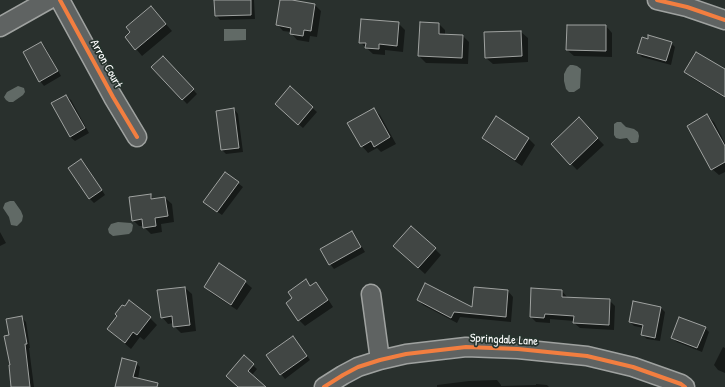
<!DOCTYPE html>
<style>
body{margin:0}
canvas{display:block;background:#29302d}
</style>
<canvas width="725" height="387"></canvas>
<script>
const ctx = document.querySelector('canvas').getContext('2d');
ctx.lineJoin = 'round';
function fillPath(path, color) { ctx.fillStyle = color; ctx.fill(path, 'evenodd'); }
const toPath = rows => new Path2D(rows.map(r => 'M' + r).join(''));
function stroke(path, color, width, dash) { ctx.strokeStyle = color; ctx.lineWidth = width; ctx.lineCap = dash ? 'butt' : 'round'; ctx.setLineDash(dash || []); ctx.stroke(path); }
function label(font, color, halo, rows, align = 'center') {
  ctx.font = font + ' "Patrick Hand",sans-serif'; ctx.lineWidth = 3.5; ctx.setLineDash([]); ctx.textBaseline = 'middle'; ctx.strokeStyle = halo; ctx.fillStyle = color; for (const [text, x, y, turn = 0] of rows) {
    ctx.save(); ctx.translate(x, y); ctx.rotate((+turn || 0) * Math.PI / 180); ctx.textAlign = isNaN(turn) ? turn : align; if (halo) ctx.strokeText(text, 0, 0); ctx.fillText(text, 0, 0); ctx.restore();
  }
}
const water = toPath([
 [224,29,246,29,246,40,224,41],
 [570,65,573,65,577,66,581,69,580,88,574,92,569,92,566,89,564,81,564,74,567,68],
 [18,86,24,88,25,92,23,95,13,102,9,102,6,100,4,97,7,92],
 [617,122,621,122,626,127,634,129,638,132,639,136,638,142,635,143,631,143,627,138,620,139,616,138,614,135,614,124],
 [10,201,14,201,21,211,23,216,22,221,17,226,11,225,9,217,3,208,5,203],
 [118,222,131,223,133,225,132,231,129,234,113,236,109,233,108,229,111,224]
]);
const shadow = toPath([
 [215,0,254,0,255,19,220,20,216,15],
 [281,0,286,0,315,5,321,11,317,37,310,36,309,42,297,40,291,33,291,32,283,31,277,24],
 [157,14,172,31,142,56,126,37],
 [398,23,405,30,403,52,385,50,385,55,373,54,360,42],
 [421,23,439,24,445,30,445,35,463,36,469,42,468,64,426,63,419,56],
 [606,26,612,33,612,57,574,56,567,50],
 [521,32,528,38,528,62,493,64,486,58,485,33],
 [41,43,45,47,61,76,44,86,40,81],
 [671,43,675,47,671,65,642,57,638,53],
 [163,57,197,94,187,104,152,67],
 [725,70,725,98,692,78,686,72],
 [290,88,317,112,303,128,280,108],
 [66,96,71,100,89,133,75,141,70,137],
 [234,109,238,114,243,152,226,154,222,150],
 [373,109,380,115,396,144,381,152,377,148,368,153,362,146],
 [707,116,714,122,725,143,725,172,719,175,712,169],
 [496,118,529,139,535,145,522,166,489,144,483,138],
 [579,119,604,145,577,170,552,144],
 [81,160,86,165,105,195,94,203,89,198],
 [226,174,243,187,222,215,209,206],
 [150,195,154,199,165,198,172,204,174,222,161,224,162,232,151,234,144,227,144,226,139,226,133,220],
 [0,232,6,243,0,246],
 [352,232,356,237,365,252,334,269,330,264],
 [435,249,441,255,425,274,401,252],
 [306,281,311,286,316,283,322,290,333,307,305,326,299,320],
 [245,282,252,288,237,310,211,293,205,287],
 [185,288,192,294,196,331,181,333,174,326,174,323,168,324,162,317,158,291],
 [475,289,508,291,513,297,511,322,460,317,457,323,423,305,418,300,473,308],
 [562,291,567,297,567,298,609,300,615,306,614,330,580,328,574,323,574,321,550,319,550,323,536,322,531,317],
 [129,302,150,318,157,325,144,340,140,337,131,349,115,335,108,329],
 [634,303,661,308,665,312,660,341,647,339,642,335,644,328,634,326,630,322],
 [21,317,26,322,30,348,29,348,34,387,12,387,10,336],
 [705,328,709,332,702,352,677,342,672,338],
 [293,337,297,342,310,360,285,379,281,374],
 [723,347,725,348,725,373,718,370,714,365],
 [244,357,257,369,252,375,265,387,239,387],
 [136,363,140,367,138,379,141,387,116,387],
 [497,380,501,385,501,386,536,385,536,384,547,385,549,387,437,387,437,385,469,381]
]);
const building = toPath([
 [214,0,251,0,251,15,215,16,214,0],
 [280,0,292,0,315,4,311,31,304,30,303,36,290,34,291,28,276,25,280,0],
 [151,6,166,24,135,50,125,37,130,32,126,27,151,6],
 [361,19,399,22,397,46,379,44,379,49,365,48,366,43,359,43,361,19],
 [420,22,439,23,439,34,463,35,462,58,418,56,420,22],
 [567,25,606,25,606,51,566,50,567,25],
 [521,31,522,56,485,58,484,32,521,31],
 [648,35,672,42,666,61,637,53,642,37,648,39,648,35],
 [41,42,58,71,39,82,23,52,41,42],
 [696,52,725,69,725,97,684,72,696,52],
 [163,56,194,89,182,100,151,67,163,56],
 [290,86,313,107,298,125,275,104,290,86],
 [66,95,85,128,70,137,51,103,66,95],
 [234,108,239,148,221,150,216,111,234,108],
 [374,108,390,137,374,147,371,141,361,147,347,123,374,108],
 [707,114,725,146,725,162,711,170,687,126,707,114],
 [496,116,529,138,515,160,482,138,496,116],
 [579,117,598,138,570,165,551,144,579,117],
 [81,159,102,190,89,199,68,168,81,159],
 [225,172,239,182,217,212,203,202,225,172],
 [151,194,151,199,165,197,168,216,155,218,156,226,143,228,142,219,132,221,129,197,151,194],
 [411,226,436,248,418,268,393,246,411,226],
 [352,231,361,247,329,265,320,249,352,231],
 [219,263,246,281,231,305,204,287,219,263],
 [306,279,310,286,316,282,328,300,298,321,286,303,292,298,288,292,306,279],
 [425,283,472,307,474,287,508,290,506,317,454,312,451,318,417,300,425,283],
 [185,287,190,325,173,327,172,316,161,318,157,290,185,287],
 [531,288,562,290,562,297,610,299,609,325,573,323,574,316,545,314,544,318,530,317,531,288],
 [129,300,151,317,137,335,133,332,125,343,107,329,117,316,115,314,122,305,125,306,129,300],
 [633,301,661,307,655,338,641,335,643,325,629,322,633,301],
 [22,316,27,344,25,344,30,387,11,387,9,365,10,365,4,336,9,335,6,319,22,316],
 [679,317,706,327,697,348,671,338,679,317],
 [293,336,307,356,280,375,266,355,293,336],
 [244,355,254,364,248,371,266,387,238,387,226,376,244,355],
 [122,358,137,362,133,377,158,383,157,387,115,387,122,358]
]);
const minor = toPath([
 [60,0,113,97,137,137],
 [657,0,687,7,725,20],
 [0,27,48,0],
 [371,294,380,360],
 [324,387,343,375,358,367,380,360,406,354,466,347,518,349,587,356,633,367,681,384,685,387]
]);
const cycleway = toPath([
 [60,0,113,97,137,137],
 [657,0,687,7,725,20],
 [324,387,343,375,358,367,380,360,406,354,466,347,518,349,587,356,633,367,681,384,685,387]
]);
const streetNames = [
 ["Arron Court",106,64,61],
 ["Springdale Lane",504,340,3]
];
fillPath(water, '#616a66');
fillPath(shadow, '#0007');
fillPath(building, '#414644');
stroke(building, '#9fa2a0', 1);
stroke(minor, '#9fa2a0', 21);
stroke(minor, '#5f6362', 18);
stroke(cycleway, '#f27e40', 4);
label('12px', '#fff', '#26332d', streetNames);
</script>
